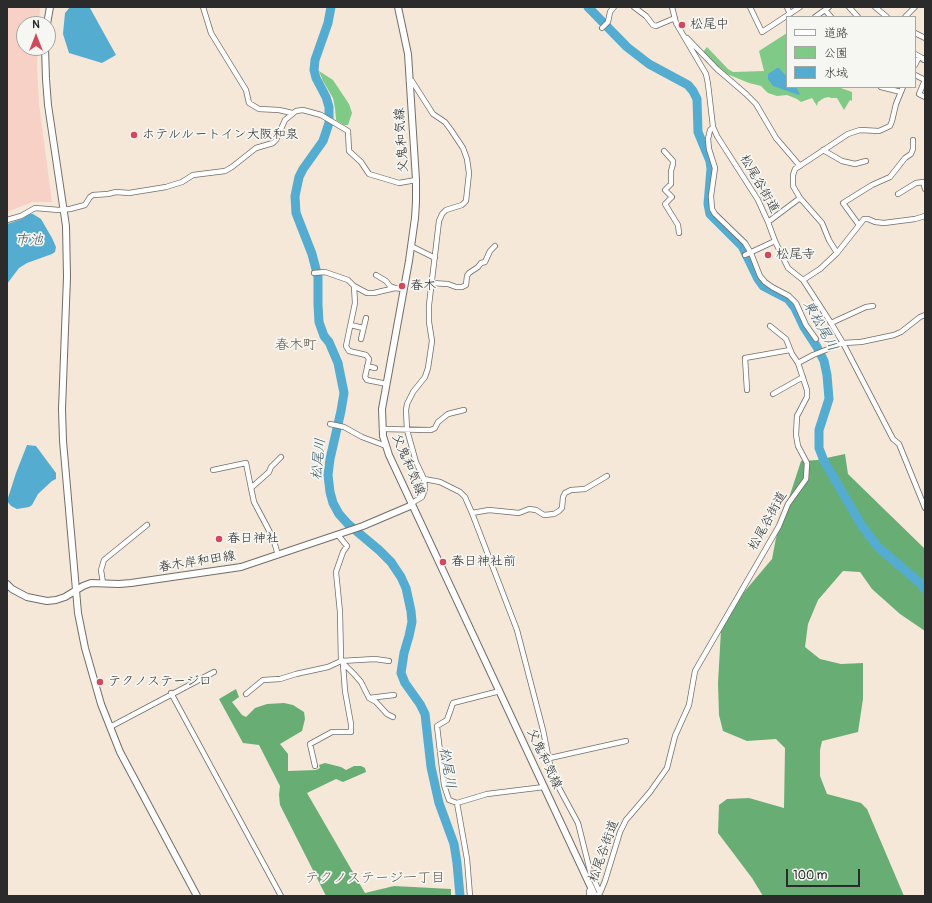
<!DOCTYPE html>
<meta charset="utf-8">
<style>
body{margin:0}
#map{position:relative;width:932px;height:903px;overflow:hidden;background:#f5e8d8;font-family:Pangolin,"Klee One",sans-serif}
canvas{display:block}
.frame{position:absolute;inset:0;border:8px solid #2b2b2b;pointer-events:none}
.legend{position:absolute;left:786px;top:16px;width:130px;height:72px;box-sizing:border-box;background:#f6f6f2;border:1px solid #a5a5a2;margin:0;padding:5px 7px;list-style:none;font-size:12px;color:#2b2b2b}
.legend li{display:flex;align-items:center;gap:8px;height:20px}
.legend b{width:20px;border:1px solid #a5a5a2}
.north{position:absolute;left:16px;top:16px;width:40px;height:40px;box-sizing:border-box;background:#f6f6f2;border:1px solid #a5a5a2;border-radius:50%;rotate:0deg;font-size:11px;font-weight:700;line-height:16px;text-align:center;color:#2b2b2b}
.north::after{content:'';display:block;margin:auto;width:14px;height:18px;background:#d1495b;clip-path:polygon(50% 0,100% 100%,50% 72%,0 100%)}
.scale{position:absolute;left:786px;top:869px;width:74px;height:18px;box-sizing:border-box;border:2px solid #2b2b2b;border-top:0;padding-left:5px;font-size:12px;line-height:14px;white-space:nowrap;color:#2b2b2b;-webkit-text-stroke:3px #f6f6f2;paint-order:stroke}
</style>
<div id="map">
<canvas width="932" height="903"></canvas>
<div class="frame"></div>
<ul class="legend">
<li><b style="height:5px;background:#fff"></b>道路</li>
<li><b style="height:11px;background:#80ca87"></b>公園</li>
<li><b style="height:11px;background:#54acd1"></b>水域</li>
</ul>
<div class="north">N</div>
<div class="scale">100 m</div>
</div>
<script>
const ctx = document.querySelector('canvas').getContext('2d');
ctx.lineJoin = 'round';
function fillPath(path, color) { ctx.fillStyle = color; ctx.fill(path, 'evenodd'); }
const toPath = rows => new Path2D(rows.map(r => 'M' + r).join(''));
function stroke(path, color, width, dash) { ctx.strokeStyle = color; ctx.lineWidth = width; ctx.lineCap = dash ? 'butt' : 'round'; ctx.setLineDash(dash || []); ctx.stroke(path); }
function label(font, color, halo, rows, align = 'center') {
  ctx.font = font + ' Pangolin,"Klee One",sans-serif'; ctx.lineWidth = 3.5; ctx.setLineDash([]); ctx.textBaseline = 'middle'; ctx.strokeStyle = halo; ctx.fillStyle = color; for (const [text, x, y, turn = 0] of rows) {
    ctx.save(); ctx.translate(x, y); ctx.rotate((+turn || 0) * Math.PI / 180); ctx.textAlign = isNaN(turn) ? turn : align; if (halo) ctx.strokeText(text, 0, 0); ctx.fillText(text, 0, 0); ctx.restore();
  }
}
const built = toPath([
 [7,7,40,7,39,24,24,24,24,48,38,48,37,64,39,104,52,202,32,202,7,212]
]);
const green = toPath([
 [787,33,787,87,838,87,852,92,852,101,850,100,844,110,837,98,831,98,829,97,824,98,818,102,817,106,812,98,801,102,797,99,787,95,777,96,768,93,761,86,749,83,727,74,722,71,703,52,707,47,728,69,733,72,764,71,759,51],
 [319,71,333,80,349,104,352,113,348,125,344,125,336,120,335,108,333,98,323,81]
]);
const forest = toPath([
 [845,454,848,474,925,549,925,631,900,614,872,589,860,572,843,571,818,600,808,624,805,647,820,659,841,664,863,663,863,699,858,732,822,741,820,750,820,776,827,794,861,803,867,809,904,896,763,896,752,878,718,833,719,805,727,799,749,798,784,808,785,748,776,739,747,741,723,731,719,715,718,683,721,630,739,598,772,559,776,538,801,461,817,460],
 [236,689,239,697,232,702,242,715,246,717,255,708,267,704,284,703,293,705,304,712,305,719,302,731,280,744,288,754,288,771,316,770,320,768,319,765,325,763,341,767,346,770,354,766,361,766,365,768,366,772,343,782,336,779,307,793,365,893,394,886,451,889,451,896,326,896,280,805,279,795,280,786,259,745,243,743,219,699]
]);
const water = toPath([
 [70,7,90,8,116,55,102,63,69,53,63,34,65,13],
 [777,68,779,68,787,77,787,87,796,87,800,94,799,95,773,86,768,79,768,74],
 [29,214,33,214,41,219,52,238,56,247,55,252,52,254,27,263,19,268,7,284,7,224,22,219],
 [27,445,36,446,56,473,56,479,52,481,38,494,32,505,29,507,17,509,11,506,7,501,16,473]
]);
const river = toPath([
 [331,7,328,23,315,60,314,70,316,78,326,97,329,107,329,123,323,141,303,169,299,177,295,196,296,213,312,254,318,277,318,305,319,322,324,336,329,342,338,363,344,393,341,411,330,459,328,475,330,492,333,503,339,514,348,524,379,550,391,562,401,577,406,588,411,611,412,622,409,636,404,653,401,673,405,683,420,704,425,714,431,767,439,803,454,844,457,863,460,896],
 [588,7,627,47,649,64,688,85,693,91,697,99,698,132,710,161,711,169,708,204,710,214,742,246,758,279,763,286,788,299,795,308,804,327,817,347,824,361,827,375,829,399,819,430,819,448,824,461,862,526,878,547,920,583,925,589]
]);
const street = toPath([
 [203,7,211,33,246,90,249,103,259,109,279,110,292,113],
 [634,7,646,16,653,25,656,26,675,18],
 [750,7,762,32,800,7],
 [787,7,790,14],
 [849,7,858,17],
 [875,7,887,17],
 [825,10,831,17],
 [815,17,829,7],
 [905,17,915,7],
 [602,28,608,22,610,12,614,7],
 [915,33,925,38],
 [687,38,717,69,746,94,756,104,776,138,800,166],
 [915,54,924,59],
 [915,65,919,57],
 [915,75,925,80,919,94,925,97],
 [409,80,412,81,433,114,445,122,451,130,463,148,467,159,469,173,466,201,462,205,446,210,442,214,439,221,429,305,429,322,432,341,428,368,425,377,413,392,407,404,406,410,407,430,416,462,424,479,425,489,422,497,412,503],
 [881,87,901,92],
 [713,127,710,130,708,139,709,149,715,168,711,196,712,209,715,214,745,243,751,253,760,276,765,282,772,287,789,296,796,303,806,325,816,339],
 [823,150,842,161,855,164,866,161],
 [664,151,673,161,673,164,671,171,671,184,665,190,672,197,665,204,678,225,679,233],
 [898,194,916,183,923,182,925,189],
 [7,220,21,216,35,208,59,210,70,209,85,205,90,197,93,195,108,194,116,192,129,193,166,187,182,182,193,175,225,171,232,167,256,148,273,143,276,140,285,120,296,111,303,110,321,115,348,131,349,151,361,162,369,174,399,183,416,180],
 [768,222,800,198],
 [859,225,843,203,872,185,890,177,905,158,911,154,913,149,913,140],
 [411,246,435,258],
 [837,253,864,219,868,219,875,222,884,223,915,219,925,216],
 [745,255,775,241],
 [314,273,325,272,348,280,354,286,367,293,374,293,395,288,403,289],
 [376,275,386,281,390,286,395,288],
 [803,280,820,269,837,253,829,240,822,223,800,198,793,186,793,175,795,169,848,134,860,130,879,131,890,126,892,121,896,104,903,87],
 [431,283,448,284,456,287,462,287,466,285,467,276,469,273,478,267,481,263,485,262,490,251,495,246],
 [354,286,355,303,346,346,349,351,366,355,369,359,365,377,367,380,387,384],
 [925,315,920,317,901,332,894,335,861,342,843,343,893,439,899,444,925,508],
 [831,323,866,307,873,306],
 [351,325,363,328],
 [770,326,786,339,792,354,798,363],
 [361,339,366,318],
 [367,366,375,368],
 [747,390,745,358,790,350],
 [773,394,803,377],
 [330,424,344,427,362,437,386,446],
 [382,429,431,430,435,428,438,422,448,414,464,410],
 [213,470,246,463,251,488],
 [424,479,440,482,460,492,465,497,472,513,517,630,543,730,552,775,578,823,590,871,600,893],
 [472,513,489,510,519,513,529,509,536,510,544,515,554,514,559,511,562,508,563,497,565,493,571,490,585,489,607,476],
 [338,535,347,546,343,552,336,572,340,612,341,661,354,674,361,682,369,698,376,702,387,714,393,717],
 [278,555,273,538,254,502,251,488,269,472,271,467,281,457],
 [103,583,101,570,104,560,147,525],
 [171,693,281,896],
 [246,694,263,680,280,679,296,674,328,667,341,661,375,659,389,661],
 [369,698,394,695],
 [110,727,214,672],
 [550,758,626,741],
 [315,766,310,744,332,732,351,732,351,724,345,691,343,664],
 [457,803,487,794,544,787],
 [470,896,467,859,457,803,449,800,444,785,437,726,447,720,453,703,500,691],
 [589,896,589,891,592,888],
 [597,896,600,893,605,881,620,832,626,820,650,792,667,768,675,736,689,705,695,671,779,526,788,504,806,479,807,463,798,446,796,435,797,416,807,397,807,390,798,363,813,355,843,343,831,323,803,280,788,268,775,241,768,222,758,200,717,136,713,127,708,84,706,74,676,23,672,7]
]);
const secondary = toPath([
 [398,7,408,54,416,180,416,202,415,218,409,261,382,409,383,436,389,455,595,896],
 [47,24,50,7],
 [45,48,46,79,48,105,66,226,67,277,62,409,63,441,78,613,85,648,101,704,120,752,197,896],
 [924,59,925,59],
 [7,584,12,589,27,597,47,601,56,600,65,597,83,586,91,583,119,584,131,583,241,567,363,526,410,506,412,503]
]);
const markers = [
 [682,25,4,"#d1495b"],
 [134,135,4,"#d1495b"],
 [768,255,4,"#d1495b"],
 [402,286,4,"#d1495b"],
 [219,539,4,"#d1495b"],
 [443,562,4,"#d1495b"],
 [100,682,4,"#d1495b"]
];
const poiNames = [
 ["松尾中",690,25],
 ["ホテルルートイン大阪和泉",142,135],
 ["松尾寺",776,255],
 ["春木",410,286],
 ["春日神社",227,539],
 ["春日神社前",451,562],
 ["テクノステージ口",108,682]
];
const streetNames = [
 ["父鬼和気線",402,140,-94],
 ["松尾谷街道",759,184,60],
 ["父鬼和気線",408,465,67],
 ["松尾谷街道",768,521,-61],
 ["春木岸和田線",197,562,-9],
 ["父鬼和気線",544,759,65],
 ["松尾谷街道",604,851,-70]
];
const waterNames = [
 ["市池",29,240],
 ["東松尾川",820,326,61],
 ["松尾川",319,459,-84],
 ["松尾川",447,768,80]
];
const neighbourhoodNames = [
 ["春木町",296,345],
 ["テクノステージ一丁目",375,878]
];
fillPath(built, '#f7d1c6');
fillPath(green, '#80ca87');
fillPath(forest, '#68ae74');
fillPath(water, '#54acd1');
stroke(river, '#54acd1', 9);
stroke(street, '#726d68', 6);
stroke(secondary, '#726d68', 8);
stroke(street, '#fff', 4.5);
stroke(secondary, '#fff', 6);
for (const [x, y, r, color] of markers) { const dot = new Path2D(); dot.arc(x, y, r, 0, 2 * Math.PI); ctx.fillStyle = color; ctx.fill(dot); stroke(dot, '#f6f6f2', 1.5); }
label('13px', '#2b2b2b', '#f6f6f2', poiNames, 'left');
label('13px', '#2b2b2b', '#f6f6f2', streetNames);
label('italic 14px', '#395865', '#f6f6f2', waterNames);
label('14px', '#675a4d', '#f6f6f2', neighbourhoodNames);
</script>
